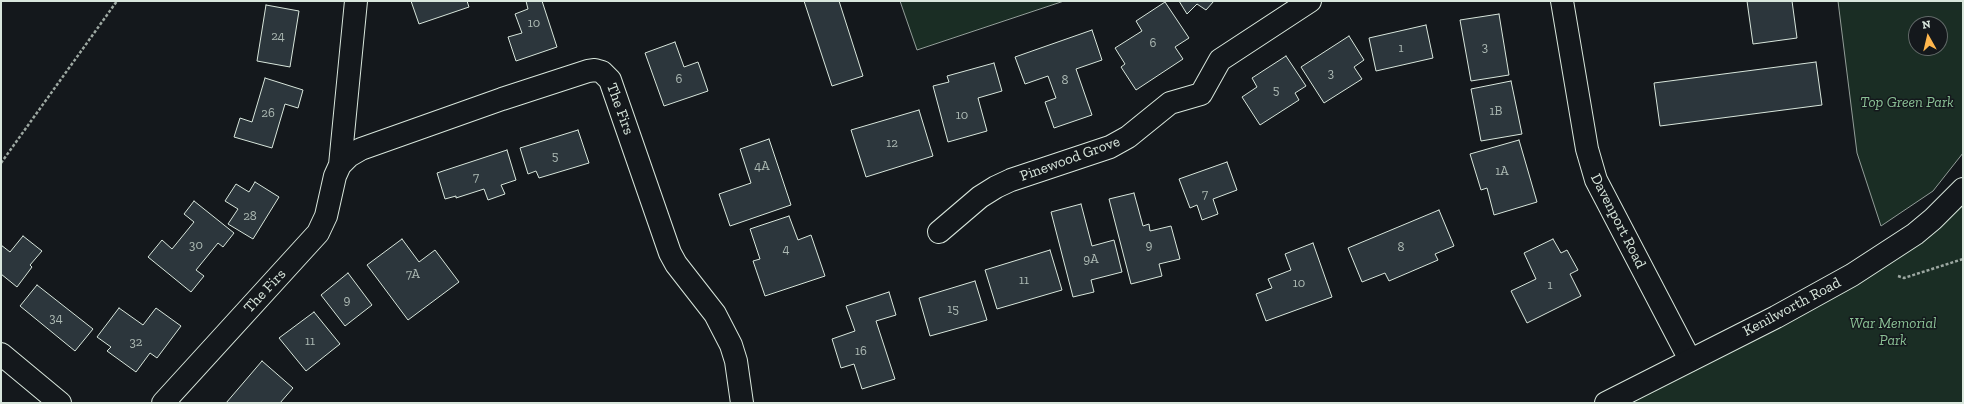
<!DOCTYPE html>
<style>
body{margin:0}
#map{position:relative;width:1964px;height:404px;overflow:hidden;background:#14181c;font-family:"Zilla Slab",serif}
canvas{display:block}
.frame{position:absolute;inset:0;border:2px solid #d8e6dc;pointer-events:none}
.north{position:absolute;left:1908px;top:16px;width:40px;height:40px;box-sizing:border-box;background:#14181c;border:1px solid #626a69;border-radius:50%;rotate:352deg;font-size:11px;font-weight:700;line-height:16px;text-align:center;color:#d8e6dc}
.north::after{content:'';display:block;margin:auto;width:14px;height:18px;background:#ffb74d;clip-path:polygon(50% 0,100% 100%,50% 72%,0 100%)}
</style>
<div id="map">
<canvas width="1964" height="404"></canvas>
<div class="frame"></div>
<div class="north">N</div>
</div>
<script>
const ctx = document.querySelector('canvas').getContext('2d');
ctx.lineJoin = 'round';
function fillPath(path, color) { ctx.fillStyle = color; ctx.fill(path, 'evenodd'); }
const toPath = rows => new Path2D(rows.map(r => 'M' + r).join(''));
function stroke(path, color, width, dash) { ctx.strokeStyle = color; ctx.lineWidth = width; ctx.lineCap = dash ? 'butt' : 'round'; ctx.setLineDash(dash || []); ctx.stroke(path); }
function label(font, color, halo, rows, align = 'center') {
  ctx.font = font + ' "Zilla Slab",serif'; ctx.lineWidth = 3; ctx.setLineDash([]); ctx.textBaseline = 'middle'; ctx.strokeStyle = halo; ctx.fillStyle = color; for (const [text, x, y, turn = 0] of rows) {
    ctx.save(); ctx.translate(x, y); ctx.rotate((+turn || 0) * Math.PI / 180); ctx.textAlign = isNaN(turn) ? turn : align; if (halo) ctx.strokeText(text, 0, 0); ctx.fillText(text, 0, 0); ctx.restore();
  }
}
const green = toPath([
 [900,1,1064,1,917,50,900,1],
 [1838,1,1963,1,1963,153,1933,191,1881,226,1857,153,1838,1],
 [1916,24,1940,24,1940,48,1916,48,1916,24],
 [1963,189,1963,403,1606,403,1776,317,1963,189]
]);
const building = toPath([
 [411,1,467,1,469,7,419,24,411,1],
 [526,1,542,1,557,47,516,61,508,37,522,33,515,14,528,9,526,1],
 [804,1,839,1,863,76,832,86,804,1],
 [1179,1,1214,1,1206,10,1197,4,1187,14,1179,1],
 [1747,1,1792,1,1797,38,1753,44,1747,1],
 [1165,2,1189,38,1175,47,1183,59,1136,90,1121,67,1125,64,1115,48,1142,31,1136,21,1165,2],
 [266,5,299,11,290,67,257,61,266,5],
 [1499,14,1509,75,1471,81,1460,20,1499,14],
 [1426,25,1433,58,1376,71,1369,38,1426,25],
 [1092,30,1102,60,1076,69,1092,115,1054,128,1045,102,1056,98,1048,76,1025,84,1015,57,1092,30],
 [1349,36,1364,60,1354,67,1362,79,1324,103,1301,67,1349,36],
 [675,42,684,67,698,62,708,91,664,106,645,53,675,42],
 [1286,56,1306,86,1295,93,1299,100,1260,125,1242,97,1257,87,1252,78,1286,56],
 [1816,62,1822,105,1660,126,1654,83,1816,62],
 [994,63,1002,91,978,98,987,131,948,142,933,86,949,82,947,76,994,63],
 [265,78,303,90,298,108,285,104,272,148,234,137,240,118,252,122,265,78],
 [1511,81,1522,134,1481,141,1471,89,1511,81],
 [919,110,933,156,866,177,851,130,919,110],
 [578,130,589,163,539,178,536,171,528,174,520,148,578,130],
 [769,139,791,205,730,226,719,194,751,183,740,149,769,139],
 [1519,140,1537,202,1494,215,1487,188,1481,190,1470,154,1519,140],
 [507,150,516,180,501,185,505,194,488,200,484,189,456,198,456,196,445,199,437,173,507,150],
 [1227,162,1237,190,1213,199,1218,214,1202,220,1197,205,1190,208,1179,179,1227,162],
 [255,182,279,197,253,239,228,224,238,209,225,201,236,184,249,192,255,182],
 [1134,193,1143,226,1149,224,1150,231,1171,226,1180,259,1159,264,1162,276,1131,284,1109,199,1134,193],
 [194,201,234,233,223,247,218,243,196,270,204,276,191,292,148,257,162,240,172,249,194,222,184,214,194,201],
 [1081,204,1092,246,1114,240,1122,272,1091,280,1094,292,1073,297,1051,212,1081,204],
 [1439,210,1454,246,1435,254,1438,260,1389,281,1385,273,1362,282,1348,248,1439,210],
 [789,216,798,240,811,235,825,276,765,296,753,261,760,259,750,229,789,216],
 [23,236,42,251,30,265,32,267,17,287,1,274,1,245,10,252,23,236],
 [402,239,419,262,435,250,459,282,408,320,367,265,402,239],
 [1553,239,1561,253,1567,250,1578,270,1570,274,1581,296,1527,323,1511,291,1536,279,1524,253,1553,239],
 [1313,243,1332,297,1266,321,1256,294,1272,288,1268,279,1291,270,1285,254,1313,243],
 [1050,250,1062,290,997,309,985,270,1050,250],
 [348,273,372,305,345,326,321,295,348,273],
 [975,281,987,320,930,336,919,298,975,281],
 [37,285,93,329,75,351,20,306,37,285],
 [889,292,896,315,876,321,895,379,862,389,854,364,841,368,832,339,855,331,846,306,889,292],
 [119,308,143,325,156,308,181,326,157,358,150,353,136,372,107,351,111,347,97,337,119,308],
 [314,312,340,344,306,371,279,338,314,312],
 [262,361,293,388,280,403,226,403,262,361]
]);
const path = toPath([
 [1,163,117,1],
 [1898,276,1904,278,1963,259]
]);
const minor = toPath([
 [1562,1,1587,149,1596,180,1690,360],
 [340,165,356,1],
 [939,232,980,197,996,187,1011,180,1110,147,1128,137,1170,103,1201,94,1220,60,1310,1],
 [1,354,60,403],
 [163,403,318,233,326,216,335,176,340,165,349,156,361,149,502,99,588,71,595,70,602,72,610,80,670,253,676,264,715,314,731,345,736,361,742,403]
]);
const major = toPath([
 [1606,403,1776,317,1852,275,1915,234,1933,219,1963,189]
]);
const numberNames = [
 ["10",534,23],
 ["24",278,36],
 ["6",1153,43],
 ["3",1485,47],
 ["1",1401,48],
 ["3",1331,73],
 ["6",679,79],
 ["8",1065,80],
 ["5",1276,90],
 ["1B",1496,111],
 ["26",268,113],
 ["10",962,115],
 ["12",892,143],
 ["5",555,156],
 ["4A",762,166],
 ["1A",1502,171],
 ["7",476,177],
 ["7",1205,194],
 ["28",250,216],
 ["30",196,245],
 ["9",1149,245],
 ["8",1401,247],
 ["4",786,249],
 ["9A",1091,259],
 ["7A",413,274],
 ["11",1024,280],
 ["10",1299,283],
 ["1",1550,285],
 ["9",347,300],
 ["15",953,309],
 ["34",56,318],
 ["11",310,341],
 ["32",136,342],
 ["16",861,351]
];
const parkNames = [
 ["Top Green Park",1907,103],
 ["War Memorial",1893,324],
 ["Park",1893,341]
];
const streetNames = [
 ["The Firs",620,109,70],
 ["Pinewood Grove",1070,159,-20],
 ["Davenport Road",1618,221,63],
 ["The Firs",265,291,-47],
 ["Kenilworth Road",1792,307,-28]
];
fillPath(green, '#1a2d24');
stroke(green, '#939e99', 1);
fillPath(building, '#2c363c');
stroke(building, '#d8e6dc', 1);
stroke(minor, '#d8e6dc', 24);
stroke(major, '#d8e6dc', 24);
stroke(path, '#9da8a2', 2.5, [3, 2]);
stroke(minor, '#14181c', 22);
stroke(major, '#14181c', 22);
label('13px', '#adbab4', null, numberNames);
label('italic 15px', '#8ac095', '#14181c', parkNames);
label('15px', '#d8e6dc', '#14181c', streetNames);
</script>
